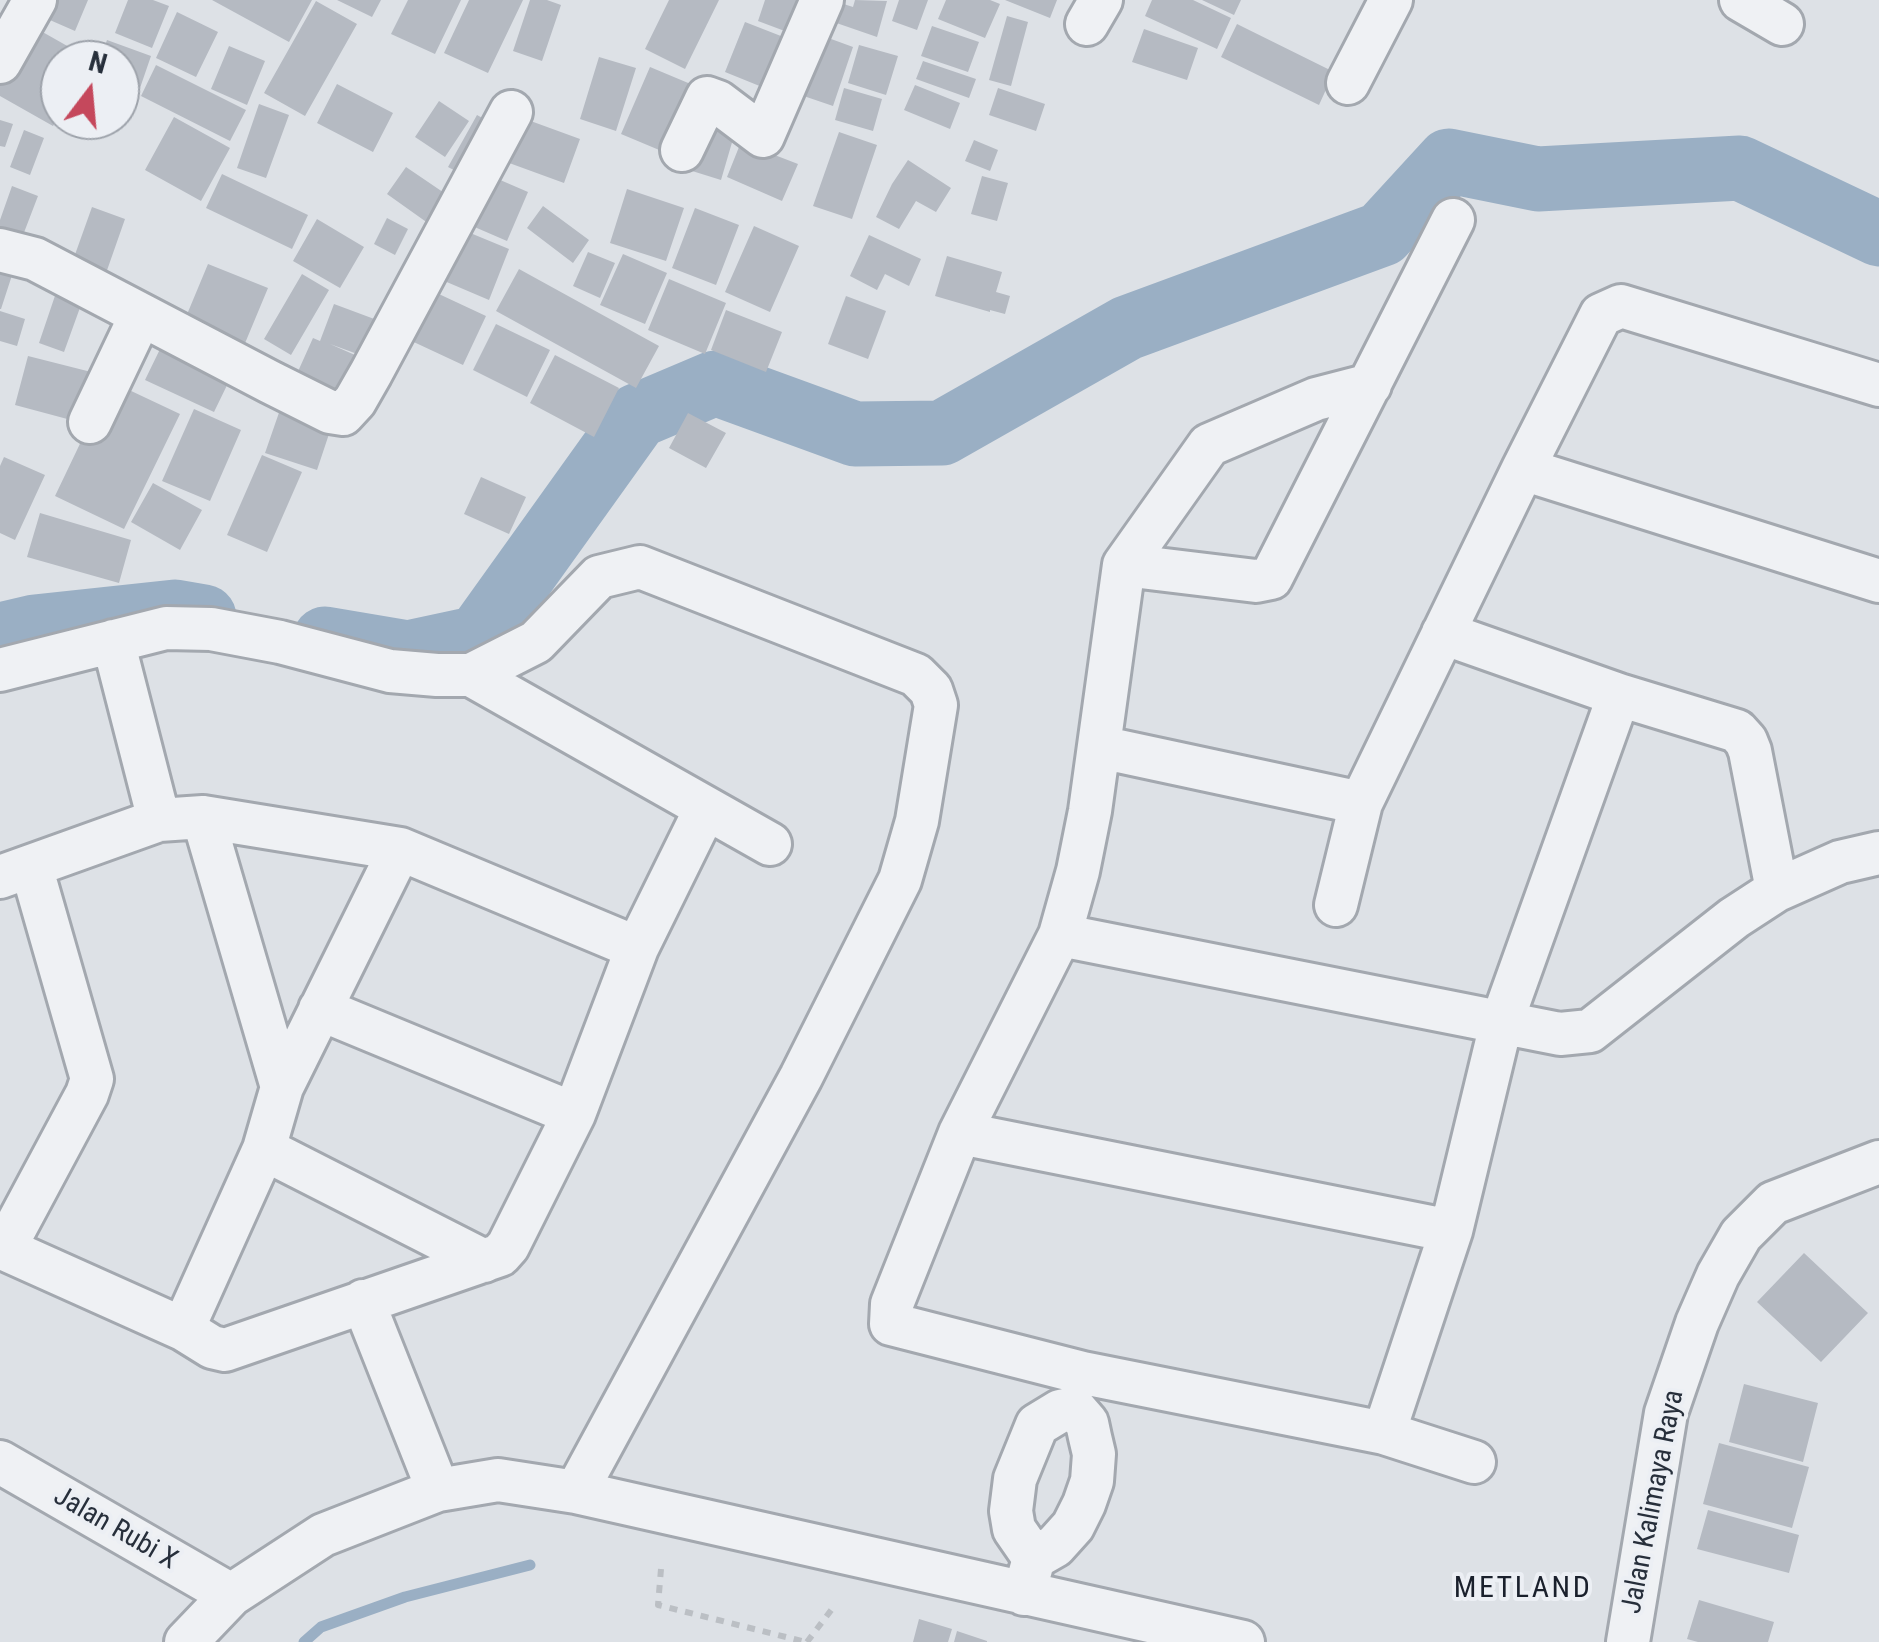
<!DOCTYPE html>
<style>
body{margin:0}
#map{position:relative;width:1879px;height:1642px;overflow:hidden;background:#dde1e6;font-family:"Roboto Condensed",sans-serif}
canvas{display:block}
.north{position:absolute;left:40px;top:40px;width:100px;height:100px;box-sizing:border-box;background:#eceff4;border:2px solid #9da2aa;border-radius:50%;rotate:16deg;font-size:28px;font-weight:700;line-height:40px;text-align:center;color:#272f3b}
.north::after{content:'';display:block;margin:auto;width:35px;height:45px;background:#c5485c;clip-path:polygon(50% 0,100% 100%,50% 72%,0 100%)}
</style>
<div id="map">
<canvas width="1879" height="1642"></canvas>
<div class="north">N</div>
</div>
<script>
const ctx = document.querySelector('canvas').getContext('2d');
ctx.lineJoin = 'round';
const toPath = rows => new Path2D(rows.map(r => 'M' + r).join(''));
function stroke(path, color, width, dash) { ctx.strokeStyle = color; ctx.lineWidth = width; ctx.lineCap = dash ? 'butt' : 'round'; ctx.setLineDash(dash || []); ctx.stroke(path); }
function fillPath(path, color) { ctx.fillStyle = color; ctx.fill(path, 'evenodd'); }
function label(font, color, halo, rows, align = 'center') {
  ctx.font = font + ' "Roboto Condensed",sans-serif'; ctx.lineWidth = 8; ctx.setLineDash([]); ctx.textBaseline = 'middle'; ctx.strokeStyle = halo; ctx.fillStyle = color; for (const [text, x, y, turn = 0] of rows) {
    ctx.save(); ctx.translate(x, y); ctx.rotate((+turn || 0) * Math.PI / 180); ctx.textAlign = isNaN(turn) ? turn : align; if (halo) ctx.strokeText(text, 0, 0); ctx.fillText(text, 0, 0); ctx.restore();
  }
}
const stream = toPath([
 [304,1642,321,1627,405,1597,530,1565]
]);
const river = toPath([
 [0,635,35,627,175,612,204,617],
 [325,639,408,653,478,638,637,416,715,383,855,434,942,433,1127,328,1382,234,1449,161,1538,179,1740,168,1879,234]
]);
const building = toPath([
 [50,0,88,0,75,31,43,17],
 [128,0,153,0,169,6,152,48,115,33],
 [212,0,312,0,289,42],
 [337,0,381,0,372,17],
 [408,0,461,0,435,54,391,34],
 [469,0,523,0,488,73,444,53],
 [530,0,547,0,561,5,542,61,513,51],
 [669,0,719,0,685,69,645,49],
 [765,0,801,0,790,33,758,21],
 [831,0,853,7,855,0,887,1,877,37,822,18],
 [899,0,928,0,917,30,892,21],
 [946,0,990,0,1000,4,985,38,938,19],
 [1005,0,1057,0,1050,18],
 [1152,0,1193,0,1231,18,1217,49,1145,16],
 [1202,0,1241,0,1234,15],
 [316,1,357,24,305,116,264,93],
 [177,12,218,32,196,77,156,58],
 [1007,16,1028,22,1011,86,989,80],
 [745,22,786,38,767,89,725,72],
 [1237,24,1334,72,1319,105,1221,57],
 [32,26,92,60,60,60,60,113,53,126,0,96,0,82],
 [932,26,979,42,968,72,921,56],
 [1144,29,1198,48,1187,80,1132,62],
 [812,32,853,47,833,106,792,92],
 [107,40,151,56,140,88,120,81,120,60,100,60],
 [859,45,898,56,886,95,848,83],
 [229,46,265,61,247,105,211,89],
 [599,57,636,68,616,131,580,119],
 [923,61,976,79,969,98,916,79],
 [156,65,246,110,230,141,141,96],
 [650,67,693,85,664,152,621,134],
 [337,84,393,113,373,152,317,123],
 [915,85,960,103,950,129,904,110],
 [844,88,882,99,873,131,835,120],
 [998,88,1045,104,1036,131,989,115],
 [439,101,469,121,445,157,415,137],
 [259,104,289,115,266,178,237,168],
 [708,113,738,122,721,180,689,170],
 [477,115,497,126,469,178,448,167],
 [517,116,580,139,564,183,501,160],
 [174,117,230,148,201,201,145,170],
 [0,120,13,124,5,147,0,146],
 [24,130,44,138,30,175,10,167],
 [839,132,877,145,852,219,813,206],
 [974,140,998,150,990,171,965,161],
 [741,142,798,164,782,201,727,177],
 [908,160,951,188,936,212,916,201,899,229,876,217,892,184],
 [406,167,459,203,439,231,387,194],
 [484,173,528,192,507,241,463,222],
 [222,174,308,215,292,249,206,208],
 [982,176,1008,183,997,221,971,214],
 [12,186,38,196,20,243,0,236,0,220],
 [627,189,684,208,666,261,610,243],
 [543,206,589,240,573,263,527,228],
 [92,207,125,219,105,276,72,263],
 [695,208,739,225,716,285,672,268],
 [387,218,408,229,395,255,374,244],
 [317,219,364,247,340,288,293,261],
 [754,226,799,246,770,312,725,292],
 [463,230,509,249,489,300,442,280],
 [869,235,921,259,909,286,885,274,877,290,850,276],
 [588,252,615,263,600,298,573,286],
 [623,254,667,273,645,324,600,305],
 [947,256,1002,272,996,292,1010,296,1005,314,990,310,990,312,935,296],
 [0,261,15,266,1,309,0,309],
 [208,264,268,288,243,348,183,324],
 [519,269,659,346,636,388,496,311],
 [302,274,329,290,291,355,264,339],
 [669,279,726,303,705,354,648,330],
 [60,281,86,291,64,352,39,343],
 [426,288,486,316,463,365,403,337],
 [846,296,886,311,868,359,828,344],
 [334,304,385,323,371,359,330,344,364,359,342,409,291,387,313,338,320,341],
 [726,310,782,332,766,372,711,350],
 [0,311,25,319,17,346,0,341],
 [496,324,550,350,527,397,473,370],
 [162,345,231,377,214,412,145,380],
 [555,355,619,388,594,437,530,403],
 [28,356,99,374,86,424,15,405],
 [110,381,180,414,124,529,55,496],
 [282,404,333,422,317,470,265,453],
 [194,409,241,430,210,501,162,481],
 [688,413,726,433,706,468,669,448],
 [262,455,302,472,267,552,227,535],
 [4,457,45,475,15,540,0,533,0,466],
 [481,477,526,497,509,534,464,514],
 [153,483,202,510,180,550,131,522],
 [40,513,131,540,119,583,27,557],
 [1804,1253,1868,1313,1821,1362,1757,1302],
 [1744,1384,1818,1403,1803,1462,1729,1442],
 [1719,1443,1809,1467,1792,1528,1703,1504],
 [1708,1510,1799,1535,1789,1573,1697,1549],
 [1699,1600,1774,1622,1768,1642,1698,1642,1687,1639],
 [919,1619,952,1629,948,1642,913,1642],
 [957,1631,987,1641,987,1642,954,1642]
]);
const path = toPath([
 [661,1569,658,1605,806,1642],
 [807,1642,832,1609]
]);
const minor = toPath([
 [1741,0,1782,24],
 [1087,24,1101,0],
 [0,62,35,0],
 [1348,83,1391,0],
 [682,150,707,98,718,102,763,136,822,0],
 [0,250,35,259,270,382,330,412,343,414,355,401,371,373,511,112],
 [1370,385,1316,399,1209,445,1124,565,1090,811,1078,871,1060,935,960,1133,892,1304,891,1324,1083,1373,1384,1433,1474,1462],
 [90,422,141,315],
 [1523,469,1879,581],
 [1124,565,1256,581,1271,578,1453,220],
 [1443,633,1619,695,1737,731,1746,741,1750,751,1777,890],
 [113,641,159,820],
 [0,670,166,628,211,629,280,642,390,671,437,675,471,675,536,642,599,577,640,567,916,675,931,690,936,705,917,821,900,880,801,1077,576,1492],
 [471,675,770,844],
 [1100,747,1361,803,1523,469,1601,315,1621,306,1879,385],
 [203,817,282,1087],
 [0,877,159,820,203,817,400,849,637,948],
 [1336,905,1361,803],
 [1060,935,1560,1034,1590,1031,1734,918,1777,890,1840,862,1879,853],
 [320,1009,574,1114],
 [960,1133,1451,1231],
 [264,1149,484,1261],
 [0,1247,183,1329,212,1347,225,1350,500,1255,508,1246,574,1114,637,948,706,808],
 [4,1249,87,1094,92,1079,31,866],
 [363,1301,438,1490],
 [183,1329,264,1149,282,1087,400,849],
 [1384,1433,1451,1231,1501,1024,1619,695],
 [0,1462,231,1595],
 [1034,1558,1014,1529,1011,1511,1015,1479,1037,1425,1060,1411,1074,1408],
 [1024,1594,1034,1558,1055,1546,1073,1526,1084,1504,1092,1481,1094,1454,1090,1437,1087,1423,1074,1408],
 [186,1642,231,1595,323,1535,438,1490,498,1480,576,1492,1243,1642],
 [1628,1642,1666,1413,1697,1323,1718,1275,1741,1235,1773,1203,1879,1162]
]);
const streetNames = [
 ["Jalan Kalimaya Raya",1654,1502,-79],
 ["Jalan Rubi X",115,1529,30]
];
const neighbourhoodNames = [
 ["METLAND",1523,1589]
];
stroke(stream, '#9aafc4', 11);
stroke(river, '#9aafc4', 65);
fillPath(building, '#b5bac2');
stroke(minor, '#a3a8af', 48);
stroke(path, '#bbbfc4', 6, [8, 8]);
stroke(minor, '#eff1f4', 42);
label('28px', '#272f3b', '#eceff4', streetNames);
ctx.letterSpacing = '2.5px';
label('30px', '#1a202c', '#eceff4', neighbourhoodNames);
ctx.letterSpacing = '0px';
</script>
